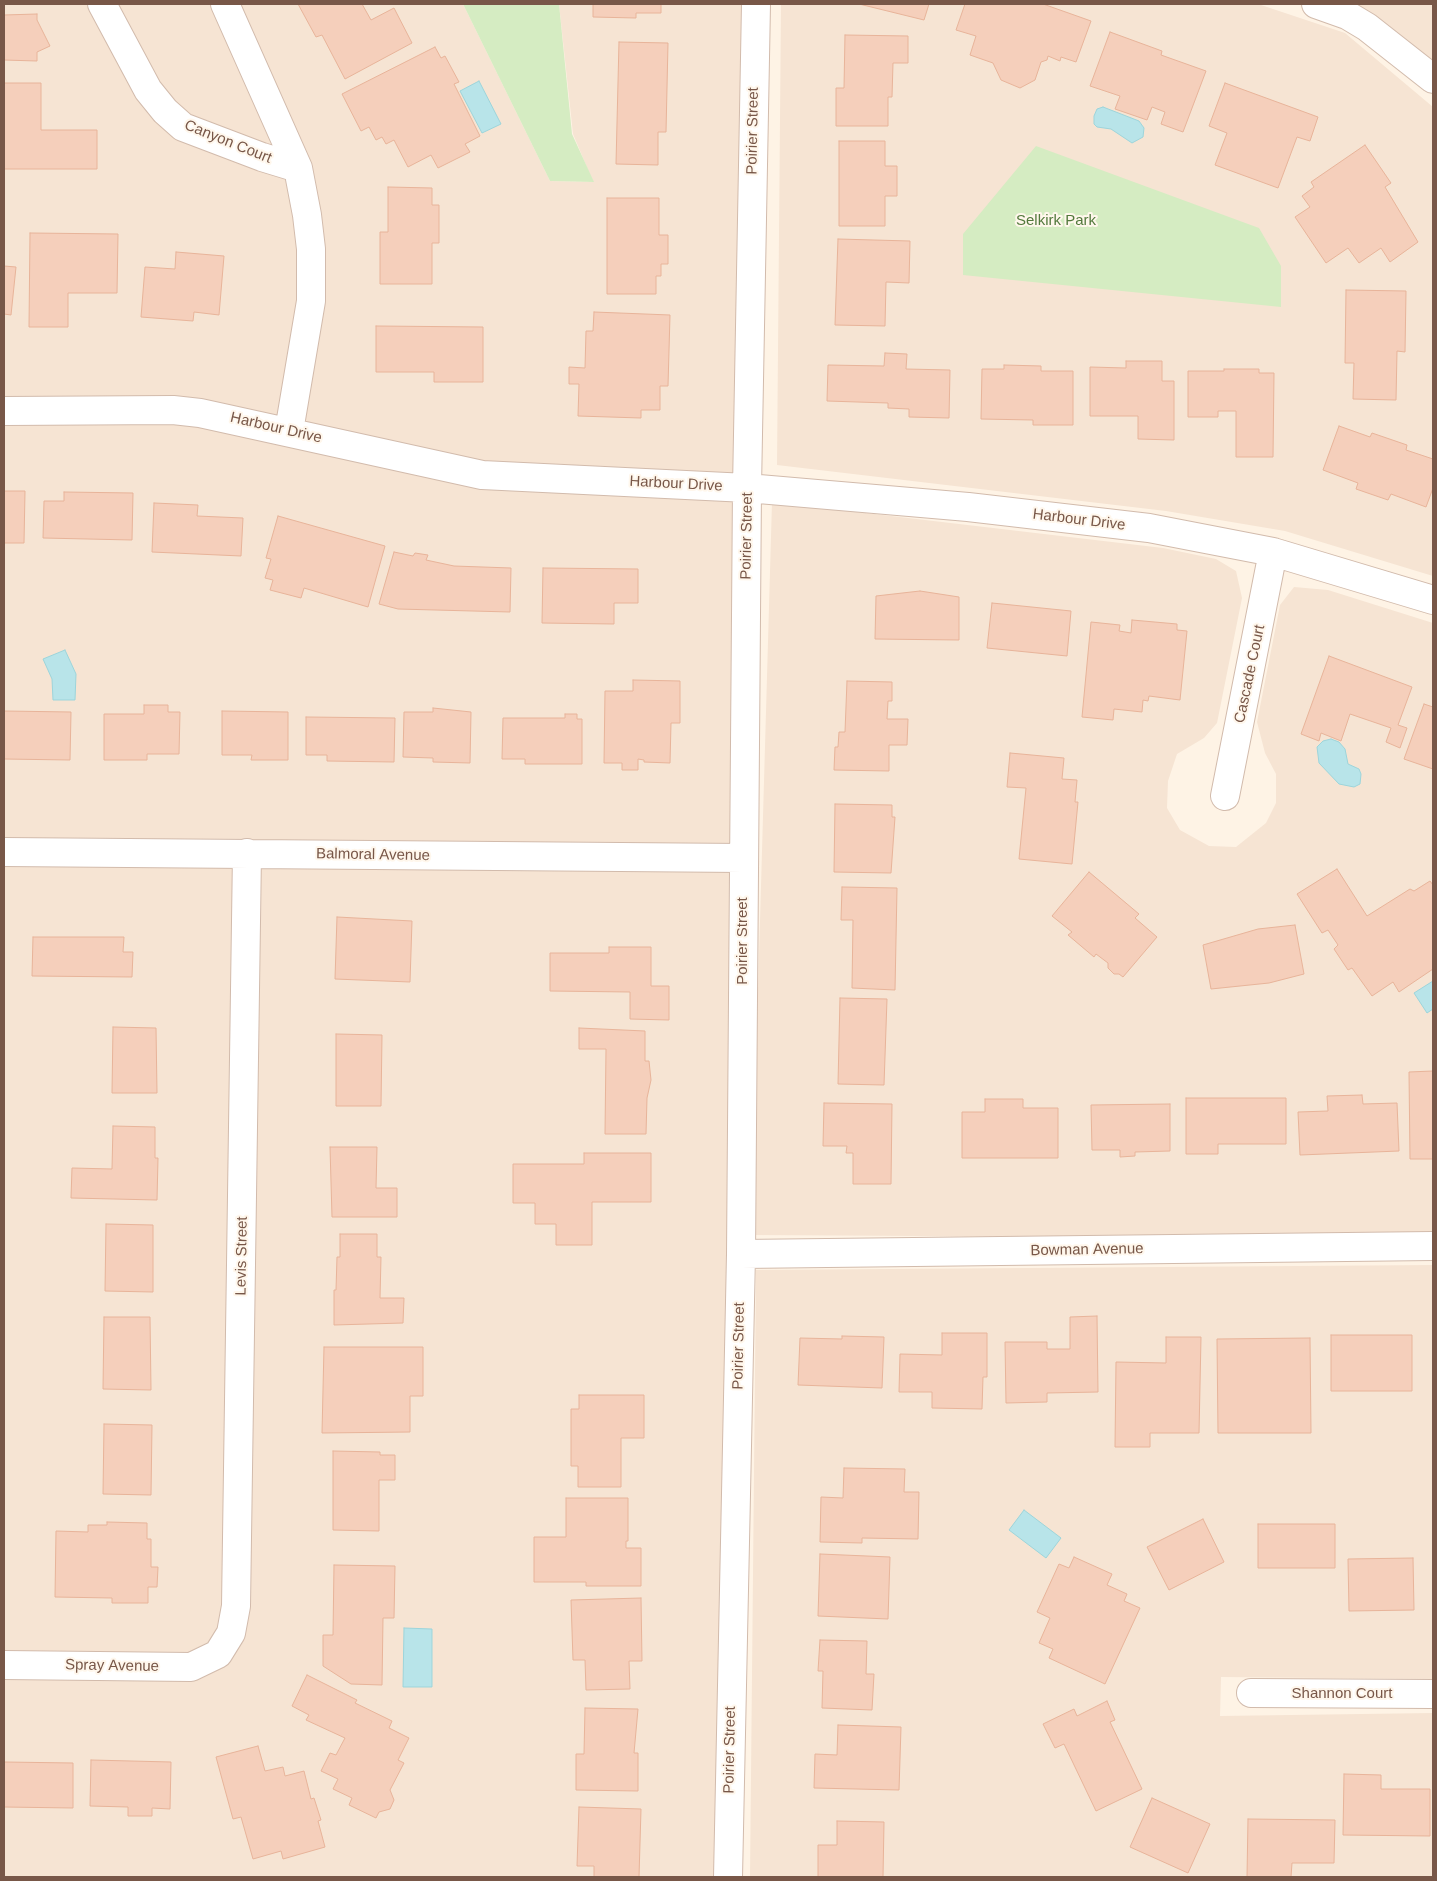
<!DOCTYPE html>
<style>
body{margin:0}
#map{position:relative;width:1437px;height:1881px;overflow:hidden;background:#fef3e5;font-family:Arial,sans-serif}
canvas{display:block}
.frame{position:absolute;inset:0;border:5px solid #785748;pointer-events:none}
</style>
<div id="map">
<canvas width="1437" height="1881"></canvas>
<div class="frame"></div>
</div>
<script>
const ctx = document.querySelector('canvas').getContext('2d');
ctx.lineJoin = 'round';
function fillPath(path, color) { ctx.fillStyle = color; ctx.fill(path, 'evenodd'); }
const toPath = rows => new Path2D(rows.map(r => 'M' + r).join(''));
function stroke(path, color, width, dash) { ctx.strokeStyle = color; ctx.lineWidth = width; ctx.lineCap = dash ? 'butt' : 'round'; ctx.setLineDash(dash || []); ctx.stroke(path); }
function label(font, color, halo, rows, align = 'center') {
  ctx.font = font + ' Arial,sans-serif'; ctx.lineWidth = 4; ctx.setLineDash([]); ctx.textBaseline = 'middle'; ctx.strokeStyle = halo; ctx.fillStyle = color; for (const [text, x, y, turn = 0] of rows) {
    ctx.save(); ctx.translate(x, y); ctx.rotate((+turn || 0) * Math.PI / 180); ctx.textAlign = isNaN(turn) ? turn : align; if (halo) ctx.strokeText(text, 0, 0); ctx.fillText(text, 0, 0); ctx.restore();
  }
}
const residential = toPath([
 [4,4,463,4,550,181,593,182,573,134,559,4,745,4,729,923,728,1874,717,1877,4,1877],
 [781,4,1258,4,1345,33,1433,107,1433,576,1285,531,1166,511,777,465],
 [1342,4,1433,4,1433,72],
 [772,502,1163,548,1216,559,1236,571,1242,598,1217,723,1204,738,1177,754,1168,781,1167,808,1180,830,1209,846,1236,847,1266,823,1276,803,1276,774,1265,753,1257,722,1280,605,1294,587,1328,590,1433,623,1433,1239,751,1235],
 [1433,1265,1433,1679,1221,1677,1220,1716,1433,1713,1433,1877,750,1877,756,1270]
]);
const green = toPath([
 [463,4,559,4,572,134,594,182,550,181],
 [1036,146,1259,228,1281,266,1281,307,963,275,963,234]
]);
const water = toPath([
 [479,81,501,124,482,133,460,91,479,81],
 [1103,107,1139,121,1144,128,1143,137,1132,143,1111,129,1097,127,1094,124,1094,116,1097,109,1103,107],
 [65,650,76,674,75,700,53,700,52,679,43,659,65,650],
 [1331,739,1339,742,1345,749,1348,764,1359,769,1361,774,1360,784,1354,787,1339,784,1319,763,1317,747,1323,741,1331,739],
 [1433,981,1433,1009,1427,1013,1414,993,1433,981],
 [1024,1510,1061,1538,1046,1558,1009,1530,1024,1510],
 [404,1628,432,1629,432,1687,403,1687,404,1628]
]);
const building = toPath([
 [298,4,362,4,371,20,394,8,412,43,345,79,322,35,316,37,298,4],
 [593,4,661,4,661,13,636,13,636,18,593,17,593,4],
 [859,4,929,4,924,20,859,4],
 [965,4,1043,4,1091,21,1076,62,1061,57,1060,61,1048,56,1047,60,1041,62,1035,80,1020,88,1001,80,993,63,970,55,976,36,956,30,965,4],
 [37,14,37,20,50,46,37,52,37,61,4,60,4,15,37,14],
 [1110,32,1162,51,1161,55,1206,71,1183,132,1161,124,1165,112,1152,107,1147,120,1115,109,1120,96,1090,86,1110,32],
 [845,35,908,36,908,63,893,63,892,97,888,97,888,126,836,126,836,88,844,88,845,35],
 [619,42,668,43,666,132,658,132,658,165,616,164,619,42],
 [435,47,441,58,445,56,459,82,454,84,480,136,465,144,470,152,438,168,431,155,408,167,394,140,386,144,382,137,376,140,369,127,361,131,342,94,435,47],
 [4,83,41,83,41,130,97,130,97,169,4,169,4,83],
 [1225,83,1318,117,1310,141,1297,137,1278,188,1215,165,1227,133,1209,126,1225,83],
 [839,141,885,141,885,166,897,166,897,196,885,196,885,226,839,226,839,141],
 [1365,145,1391,183,1385,187,1418,242,1390,262,1381,248,1359,263,1348,248,1326,263,1295,217,1310,207,1302,196,1314,187,1311,182,1365,145],
 [388,187,432,188,432,205,439,205,439,243,432,243,432,284,380,284,380,232,388,232,388,187],
 [607,198,659,198,659,235,668,235,668,264,661,264,661,276,656,276,656,294,607,294,607,198],
 [30,233,118,234,117,293,68,293,68,327,29,327,30,233],
 [838,239,910,241,909,283,886,282,885,326,835,325,838,239],
 [176,252,224,256,219,315,194,312,193,321,141,317,145,267,175,269,176,252],
 [4,266,16,267,11,315,4,314,4,266],
 [1346,290,1406,291,1405,352,1397,351,1396,400,1353,399,1354,363,1345,363,1346,290],
 [594,312,670,315,668,386,660,386,660,410,641,410,641,418,578,416,579,384,569,384,569,367,585,368,586,331,593,331,594,312],
 [376,326,483,327,483,382,434,382,434,372,376,372,376,326],
 [885,353,907,354,906,369,950,370,949,418,909,417,909,409,888,408,888,403,827,401,828,365,884,366,885,353],
 [1126,361,1162,361,1162,381,1174,381,1174,440,1138,439,1138,416,1090,416,1090,367,1126,368,1126,361],
 [1004,365,1041,366,1041,371,1073,371,1073,425,1033,425,1033,420,981,419,982,369,1004,369,1004,365],
 [1224,369,1259,369,1259,373,1274,373,1273,457,1236,457,1236,411,1218,411,1218,417,1188,417,1188,371,1224,371,1224,369],
 [1339,426,1370,437,1372,433,1407,445,1406,450,1433,459,1433,488,1426,507,1391,494,1388,500,1356,489,1358,483,1323,470,1339,426],
 [4,491,25,491,24,543,4,543,4,491],
 [64,492,133,493,132,540,43,538,44,501,64,501,64,492],
 [154,503,198,505,197,516,243,518,241,556,152,552,154,503],
 [278,516,385,546,368,607,304,588,301,598,270,590,273,580,265,578,271,559,266,558,278,516],
 [394,552,413,556,415,553,428,555,426,560,454,566,511,568,510,612,398,609,379,604,394,552],
 [543,568,638,569,638,603,614,603,614,624,542,623,543,568],
 [920,591,959,597,959,640,875,639,876,596,920,591],
 [992,603,1071,611,1067,656,987,648,992,603],
 [1132,620,1177,624,1177,630,1187,631,1180,700,1149,696,1148,701,1143,700,1142,712,1114,709,1113,720,1082,717,1091,622,1120,625,1119,631,1131,633,1132,620],
 [1329,656,1412,687,1398,725,1407,728,1400,748,1386,742,1391,728,1350,714,1341,741,1321,733,1319,741,1301,734,1329,656],
 [633,680,680,681,680,723,671,723,670,763,644,762,644,760,638,759,638,770,622,770,622,763,604,763,605,691,633,691,633,680],
 [847,681,892,682,892,701,888,701,887,719,908,719,907,745,889,745,889,771,834,770,835,747,838,747,839,732,845,732,847,681],
 [1424,704,1433,707,1433,769,1404,759,1424,704],
 [144,705,168,705,168,712,180,712,179,754,147,754,147,760,104,760,104,714,144,714,144,705],
 [433,708,471,712,470,763,433,762,433,758,403,757,404,712,433,712,433,708],
 [4,711,71,712,70,760,4,759,4,711],
 [222,711,288,712,288,760,251,760,252,755,222,755,222,711],
 [565,714,577,714,577,719,582,719,582,764,525,764,525,759,502,759,503,718,565,718,565,714],
 [306,717,395,718,394,762,327,761,327,755,306,755,306,717],
 [1010,753,1064,758,1062,779,1077,780,1075,802,1078,802,1072,864,1019,859,1026,788,1007,787,1010,753],
 [835,804,892,805,892,817,895,817,891,873,834,872,835,804],
 [1337,869,1367,916,1410,889,1414,891,1430,881,1433,885,1433,969,1399,992,1393,982,1372,996,1352,968,1348,970,1334,949,1338,945,1328,930,1322,933,1297,894,1337,869],
 [1089,872,1139,914,1135,918,1157,937,1123,977,1119,974,1114,974,1108,968,1108,963,1096,954,1094,957,1068,935,1072,932,1052,916,1089,872],
 [842,887,897,888,895,990,852,988,853,920,841,920,842,887],
 [337,917,412,921,410,982,335,979,337,917],
 [1295,925,1304,974,1269,983,1211,989,1203,945,1258,929,1295,925],
 [33,937,124,937,123,952,133,952,132,977,32,976,33,937],
 [609,947,651,947,651,986,669,986,669,1020,630,1019,630,992,550,991,550,953,609,953,609,947],
 [840,998,887,999,884,1085,838,1084,840,998],
 [113,1027,156,1028,157,1093,112,1093,113,1027],
 [579,1028,645,1031,645,1061,649,1061,651,1080,647,1098,646,1134,605,1134,606,1049,579,1049,579,1028],
 [336,1034,382,1035,381,1106,336,1106,336,1034],
 [1433,1071,1433,1159,1410,1159,1409,1072,1433,1071],
 [1362,1095,1363,1104,1397,1103,1399,1151,1300,1155,1298,1112,1328,1111,1327,1096,1362,1095],
 [1186,1098,1286,1098,1286,1144,1218,1144,1218,1154,1186,1154,1186,1098],
 [985,1099,1023,1099,1023,1108,1058,1108,1058,1158,962,1158,962,1112,985,1112,985,1099],
 [824,1103,892,1104,891,1184,853,1184,853,1153,846,1153,847,1146,823,1146,824,1103],
 [1170,1104,1170,1151,1135,1152,1135,1156,1120,1157,1120,1150,1092,1150,1091,1105,1170,1104],
 [113,1126,155,1127,155,1158,158,1158,157,1200,71,1198,72,1168,112,1169,113,1126],
 [330,1147,377,1147,376,1188,397,1188,397,1217,332,1217,330,1147],
 [584,1153,651,1153,651,1202,592,1202,592,1245,556,1245,556,1224,535,1224,535,1203,513,1203,513,1164,584,1164,584,1153],
 [106,1224,153,1225,153,1292,105,1291,106,1224],
 [340,1234,377,1234,377,1257,381,1257,380,1298,404,1298,403,1323,334,1325,334,1290,336,1290,337,1257,340,1257,340,1234],
 [1097,1316,1098,1392,1047,1393,1047,1402,1006,1403,1005,1342,1047,1342,1047,1349,1070,1349,1070,1317,1097,1316],
 [104,1317,150,1317,151,1390,103,1389,104,1317],
 [942,1333,987,1333,987,1377,983,1377,982,1409,932,1408,932,1392,899,1392,900,1354,942,1355,942,1333],
 [1331,1335,1412,1335,1412,1391,1331,1391,1331,1335],
 [842,1336,884,1337,882,1388,798,1385,800,1338,842,1339,842,1336],
 [1166,1337,1201,1337,1199,1433,1150,1433,1150,1447,1115,1447,1116,1362,1166,1363,1166,1337],
 [1310,1338,1311,1433,1218,1433,1217,1339,1310,1338],
 [324,1347,423,1347,423,1396,410,1396,410,1432,322,1433,324,1347],
 [579,1395,644,1395,644,1438,621,1438,621,1487,578,1487,578,1466,571,1466,571,1409,579,1409,579,1395],
 [104,1424,152,1425,151,1495,103,1494,104,1424],
 [333,1451,380,1452,380,1455,395,1455,395,1480,379,1480,379,1531,333,1530,333,1451],
 [844,1468,905,1469,904,1492,919,1492,918,1539,862,1538,862,1543,820,1542,821,1497,843,1498,844,1468],
 [566,1498,628,1498,628,1541,626,1541,626,1548,641,1548,641,1586,586,1586,586,1582,534,1582,534,1537,566,1537,566,1498],
 [1203,1519,1224,1562,1169,1590,1147,1547,1203,1519],
 [107,1522,147,1523,147,1539,151,1539,151,1567,158,1567,157,1587,148,1587,148,1603,112,1603,112,1598,55,1597,56,1531,88,1532,88,1525,107,1525,107,1522],
 [1258,1524,1335,1524,1335,1568,1258,1568,1258,1524],
 [820,1554,890,1557,888,1619,818,1616,820,1554],
 [1074,1557,1112,1574,1107,1585,1127,1594,1124,1601,1140,1608,1105,1684,1049,1658,1053,1649,1039,1643,1050,1618,1037,1612,1059,1564,1069,1568,1074,1557],
 [1413,1558,1414,1610,1349,1611,1348,1559,1413,1558],
 [334,1565,395,1566,394,1618,383,1618,382,1685,351,1684,323,1666,323,1635,333,1635,334,1565],
 [641,1598,642,1661,629,1661,630,1689,586,1690,585,1660,573,1660,571,1600,641,1598],
 [820,1640,867,1641,866,1674,874,1674,872,1710,822,1708,823,1671,818,1671,820,1640],
 [307,1675,357,1700,355,1703,392,1721,389,1728,409,1738,398,1760,404,1763,390,1790,394,1800,390,1809,379,1812,376,1818,349,1805,352,1798,333,1789,338,1779,321,1771,330,1753,336,1755,345,1738,306,1720,309,1715,292,1706,307,1675],
 [1107,1701,1115,1720,1110,1722,1142,1789,1096,1811,1064,1744,1055,1748,1043,1724,1074,1709,1077,1716,1107,1701],
 [585,1708,638,1709,634,1753,638,1753,638,1791,576,1790,576,1754,584,1754,585,1708],
 [838,1725,901,1727,899,1790,814,1788,815,1754,837,1755,838,1725],
 [258,1746,265,1771,283,1767,285,1776,304,1771,311,1799,314,1798,321,1820,318,1821,325,1847,283,1859,281,1851,253,1859,241,1817,233,1819,216,1757,258,1746],
 [91,1760,171,1762,170,1809,152,1808,152,1816,128,1816,128,1807,90,1806,91,1760],
 [4,1762,73,1763,73,1808,4,1807,4,1762],
 [1344,1774,1381,1775,1381,1789,1430,1789,1430,1836,1343,1835,1344,1774],
 [1152,1798,1210,1824,1188,1873,1130,1847,1152,1798],
 [579,1807,641,1809,639,1877,594,1877,594,1866,577,1866,579,1807],
 [1248,1819,1335,1820,1334,1863,1292,1863,1291,1877,1247,1877,1248,1819],
 [837,1821,884,1822,883,1877,818,1877,818,1845,837,1845,837,1821]
]);
const street = toPath([
 [102,4,148,90,165,111,183,127,262,157,298,168],
 [225,4,298,168,307,215,311,249,311,301,289,431],
 [1316,4,1347,15,1367,27,1433,79],
 [4,411,173,410,200,413,482,475,747,488,968,507,1149,528,1273,552,1433,600],
 [1225,796,1273,552],
 [4,852,743,858],
 [741,1254,1433,1246],
 [4,1665,191,1667,218,1654,231,1633,236,1606,247,853],
 [1251,1693,1433,1694],
 [728,1877,741,1254,747,488,756,4]
]);
const streetNames = [
 ["Poirier Street",753,131,-89],
 ["Canyon Court",228,142,22],
 ["Harbour Drive",276,428,13],
 ["Harbour Drive",676,484,3],
 ["Harbour Drive",1079,520,7],
 ["Poirier Street",747,536,-89],
 ["Cascade Court",1250,674,-78],
 ["Balmoral Avenue",373,855,1],
 ["Poirier Street",743,941,-90],
 ["Bowman Avenue",1087,1250,-1],
 ["Levis Street",242,1256,-89],
 ["Poirier Street",739,1346,-89],
 ["Spray Avenue",112,1666,1],
 ["Shannon Court",1342,1694],
 ["Poirier Street",730,1750,-89]
];
const parkNames = [
 ["Selkirk Park",1056,221]
];
fillPath(residential, '#f6e4d3');
fillPath(green, '#d5ecc2');
fillPath(water, '#b8e4e9');
stroke(water, '#9dd5db', 1);
fillPath(building, '#f5cfbb');
stroke(building, '#e8b49a', 1);
stroke(street, '#d2bbac', 30);
stroke(street, '#fff', 28);
label('15px', '#785748', '#fff7ec', streetNames);
label('15px', '#52793c', '#fff7ec', parkNames);
</script>
